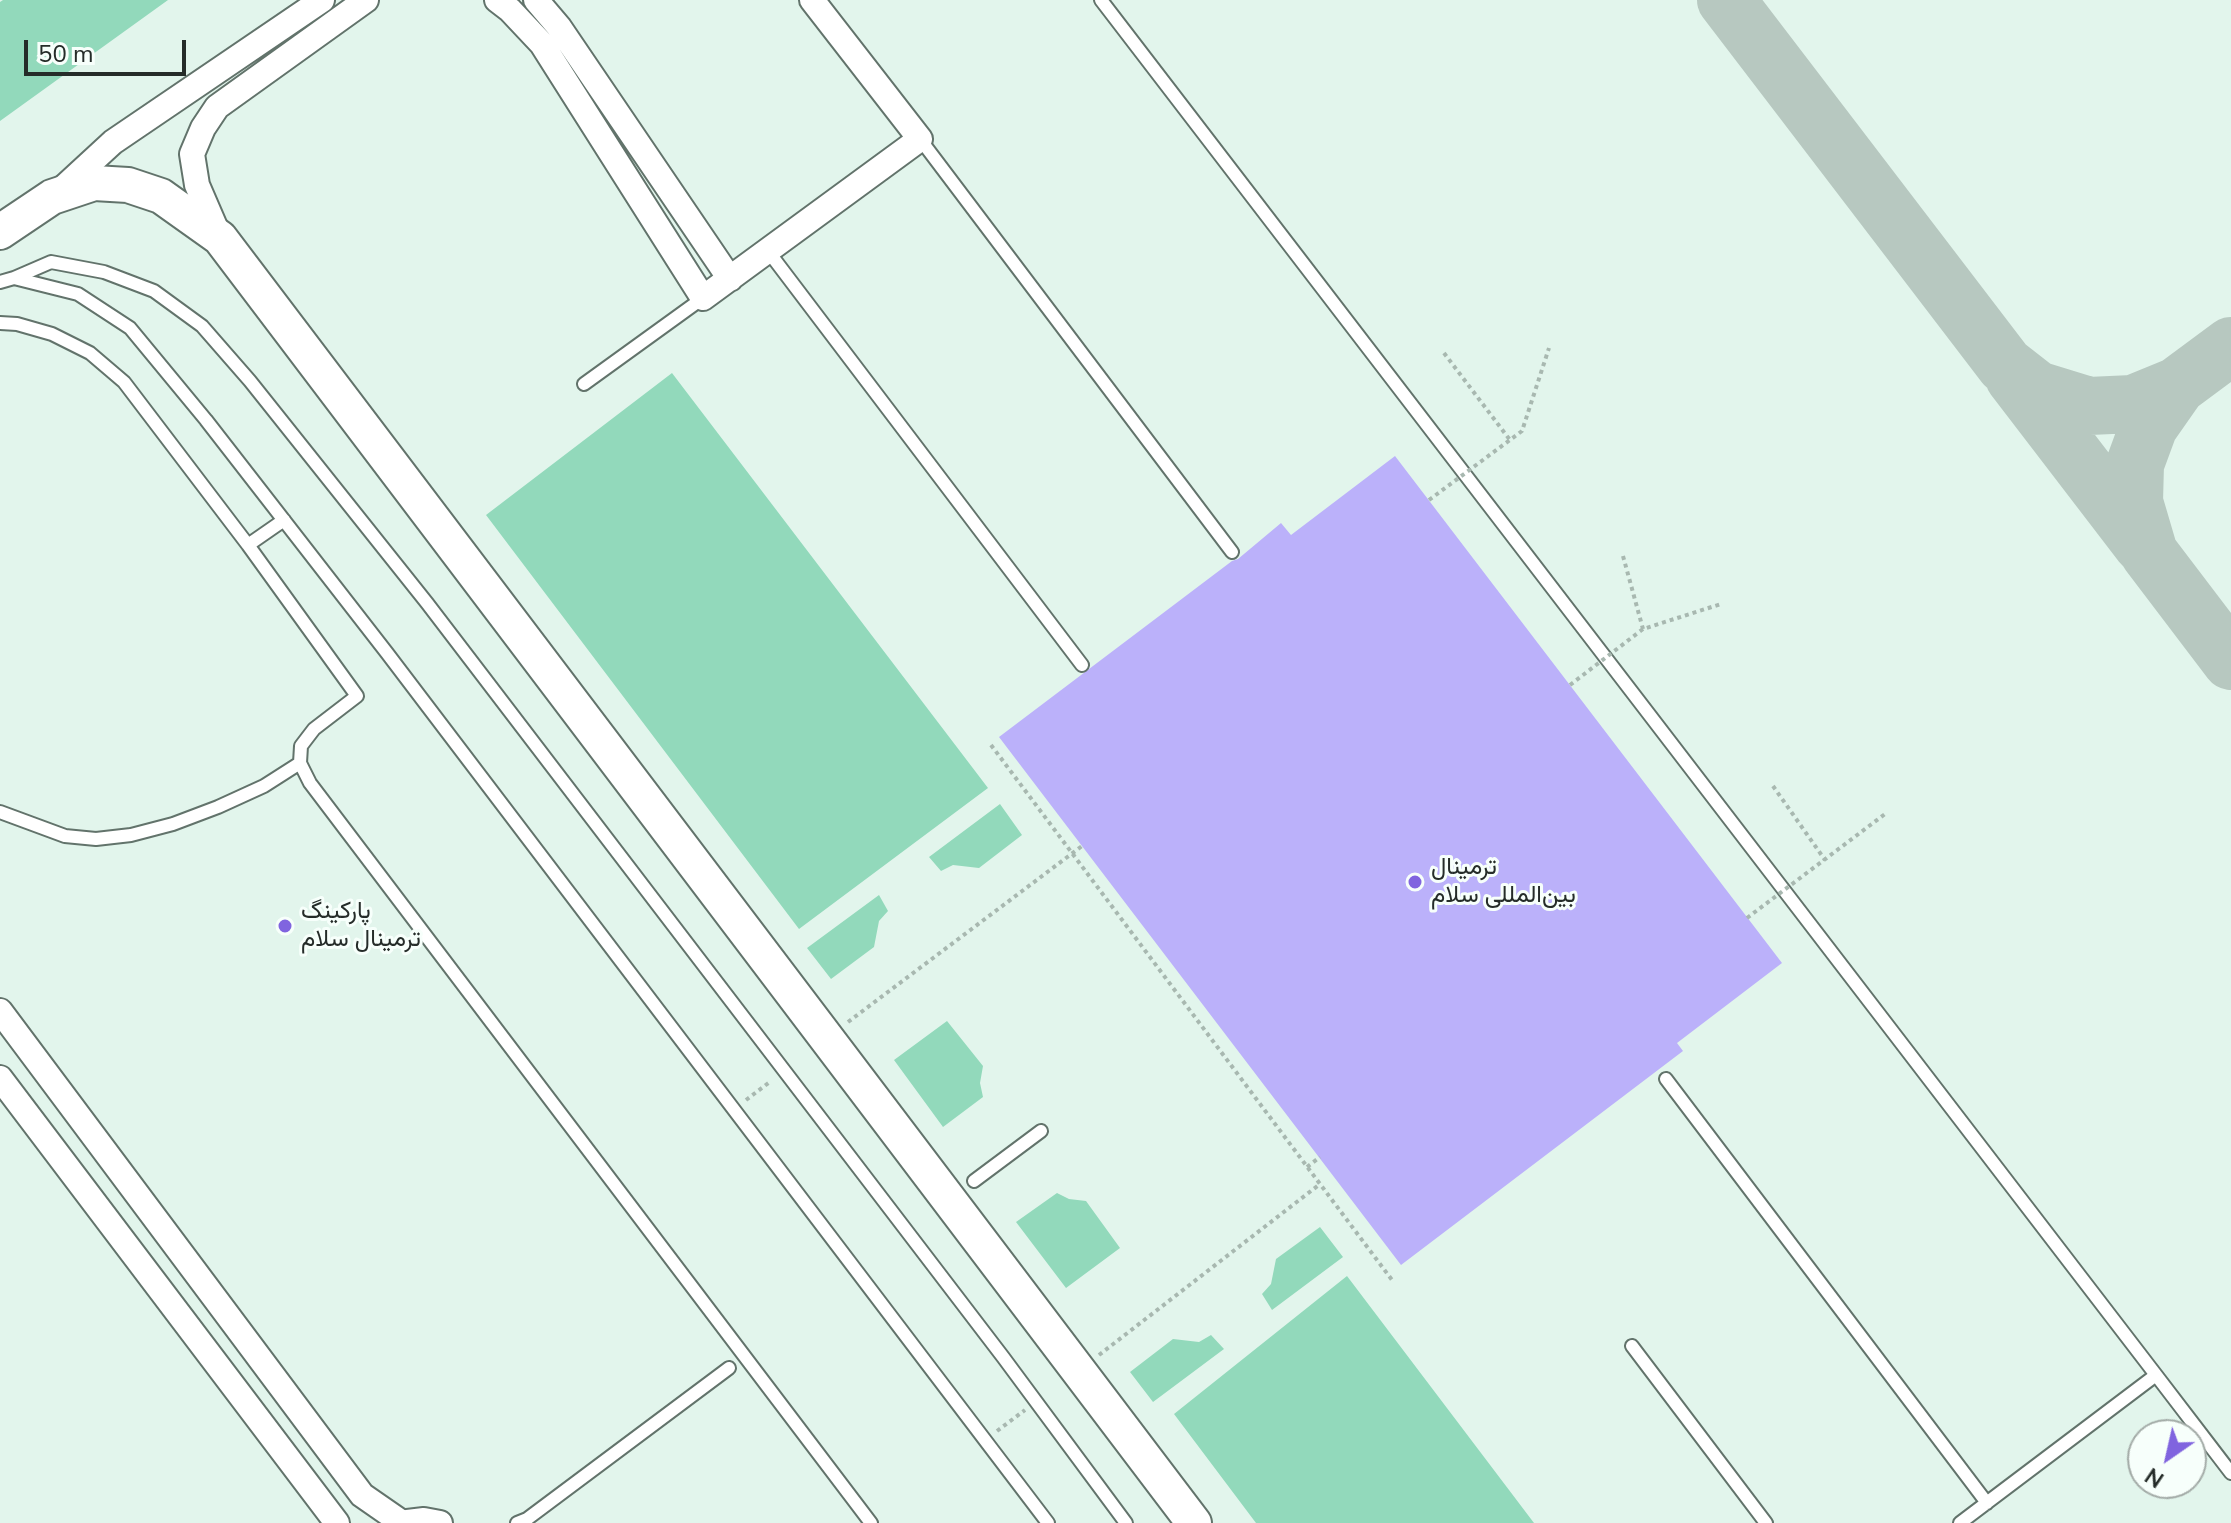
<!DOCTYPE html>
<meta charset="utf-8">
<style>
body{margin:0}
#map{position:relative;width:2231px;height:1523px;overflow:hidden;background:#e2f5ec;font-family:"Nunito Sans",sans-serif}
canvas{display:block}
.north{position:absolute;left:2127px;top:1419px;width:80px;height:80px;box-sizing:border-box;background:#f7fffb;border:2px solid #a3aba7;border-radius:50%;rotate:214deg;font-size:22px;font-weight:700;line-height:32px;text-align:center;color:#252c29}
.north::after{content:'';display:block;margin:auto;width:28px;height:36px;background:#8064df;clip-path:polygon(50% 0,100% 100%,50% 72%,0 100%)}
.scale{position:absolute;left:24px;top:40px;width:162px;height:36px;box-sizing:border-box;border:4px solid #252c29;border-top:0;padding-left:10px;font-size:24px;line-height:28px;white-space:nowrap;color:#252c29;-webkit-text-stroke:6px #f7fffb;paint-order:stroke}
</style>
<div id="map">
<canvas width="2231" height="1523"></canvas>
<div class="north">N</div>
<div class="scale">50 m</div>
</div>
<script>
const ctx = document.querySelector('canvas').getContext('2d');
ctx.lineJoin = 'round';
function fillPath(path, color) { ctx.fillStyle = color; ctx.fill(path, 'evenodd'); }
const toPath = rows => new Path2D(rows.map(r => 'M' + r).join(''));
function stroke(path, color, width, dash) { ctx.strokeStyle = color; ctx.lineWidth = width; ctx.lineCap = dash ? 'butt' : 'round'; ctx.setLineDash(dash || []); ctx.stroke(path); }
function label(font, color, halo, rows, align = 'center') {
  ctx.font = font + ' "Nunito Sans",Vazirmatn,sans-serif'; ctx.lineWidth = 6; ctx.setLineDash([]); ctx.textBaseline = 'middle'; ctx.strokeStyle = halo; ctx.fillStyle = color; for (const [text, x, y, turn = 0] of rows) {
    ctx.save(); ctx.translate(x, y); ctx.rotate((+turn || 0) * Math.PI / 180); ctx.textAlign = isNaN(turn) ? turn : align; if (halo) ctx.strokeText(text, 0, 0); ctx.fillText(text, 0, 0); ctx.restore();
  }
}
const green = toPath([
 [3,0,168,0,0,121,0,2],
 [672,373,988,788,799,929,486,515],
 [1000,804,1022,835,979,868,953,865,941,871,929,857],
 [879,895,888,911,879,921,874,947,831,979,807,948],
 [947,1021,983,1066,980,1083,983,1097,943,1127,894,1060],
 [1057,1193,1069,1199,1086,1201,1120,1248,1066,1288,1016,1222],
 [1320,1227,1343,1257,1272,1310,1262,1294,1271,1284,1276,1259],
 [1347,1276,1534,1523,1256,1523,1174,1414],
 [1211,1335,1224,1349,1153,1402,1130,1372,1173,1339,1199,1342]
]);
const taxiway = toPath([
 [1726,0,2005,365,2037,390,2089,406,2133,404,2177,386,2231,346],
 [2014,377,2142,544],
 [2177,386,2149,426,2135,464,2134,502,2149,553,2231,661]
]);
const building = toPath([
 [1395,456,1782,963,1677,1043,1683,1051,1401,1265,999,737,1232,561,1238,559,1281,523,1291,535]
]);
const path = toPath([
 [1444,353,1510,440],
 [1623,556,1643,629],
 [991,745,1392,1280],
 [1773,786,1825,860],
 [848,1022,1082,846],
 [746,1100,771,1081],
 [1307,1167,1320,1157],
 [1099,1355,1320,1184],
 [997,1431,1025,1410]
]);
const lane = toPath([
 [1101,0,2156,1375],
 [920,139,1232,552],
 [768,251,1082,665],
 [14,278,51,262,104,272,154,291,202,326,250,381,427,603,1003,1357,1126,1523],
 [0,282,14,278,78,294,130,328,206,420,387,653,1048,1523],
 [0,323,17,324,52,334,90,353,124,382,248,545,357,696,314,729,301,746,300,763,310,783,871,1523],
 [584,384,703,298],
 [248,545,284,520],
 [0,812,65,836,96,839,131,835,173,824,218,807,264,786,300,763],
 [1666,1079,1987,1503],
 [974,1181,1041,1131],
 [1632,1346,1766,1523],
 [517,1523,527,1519,729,1368],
 [1960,1523,2156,1375,2231,1473]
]);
const street = toPath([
 [497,0,510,10,542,44,703,298,920,139,812,0],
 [536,0,559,27,730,279],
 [62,189,113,142,322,0],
 [219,236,197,185,192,154,203,128,217,107,366,0],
 [0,1011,362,1495,401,1522],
 [0,1078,337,1523],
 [399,1523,424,1520,440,1523]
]);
const secondary = toPath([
 [0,232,52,197,94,183,128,185,161,196,220,238,1194,1523]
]);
const pathBridge = toPath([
 [1429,500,1522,431,1549,348],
 [1570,685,1643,629,1721,604],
 [1747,918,1885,814]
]);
const markers = [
 [1415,882,8,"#8064df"],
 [285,926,8,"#8064df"]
];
const poiNames = [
 ["ترمینال",1431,868],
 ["بین‌المللی سلام",1431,896],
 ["پارکینگ",301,912],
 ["ترمینال سلام",301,940]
];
fillPath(green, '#92d9bb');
stroke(taxiway, '#b7c8c0', 58);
fillPath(building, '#bbb1fa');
stroke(lane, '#62736b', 16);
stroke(street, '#62736b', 28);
stroke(secondary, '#62736b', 38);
stroke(path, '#a8b8b0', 4, [4, 4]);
stroke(lane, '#fff', 12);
stroke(street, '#fff', 24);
stroke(secondary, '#fff', 34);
stroke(pathBridge, '#a8b8b0', 4, [4, 4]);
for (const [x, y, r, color] of markers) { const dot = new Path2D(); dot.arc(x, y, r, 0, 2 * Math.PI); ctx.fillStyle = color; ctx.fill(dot); stroke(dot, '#f7fffb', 3); }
label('24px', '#252c29', '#f7fffb', poiNames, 'left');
</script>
